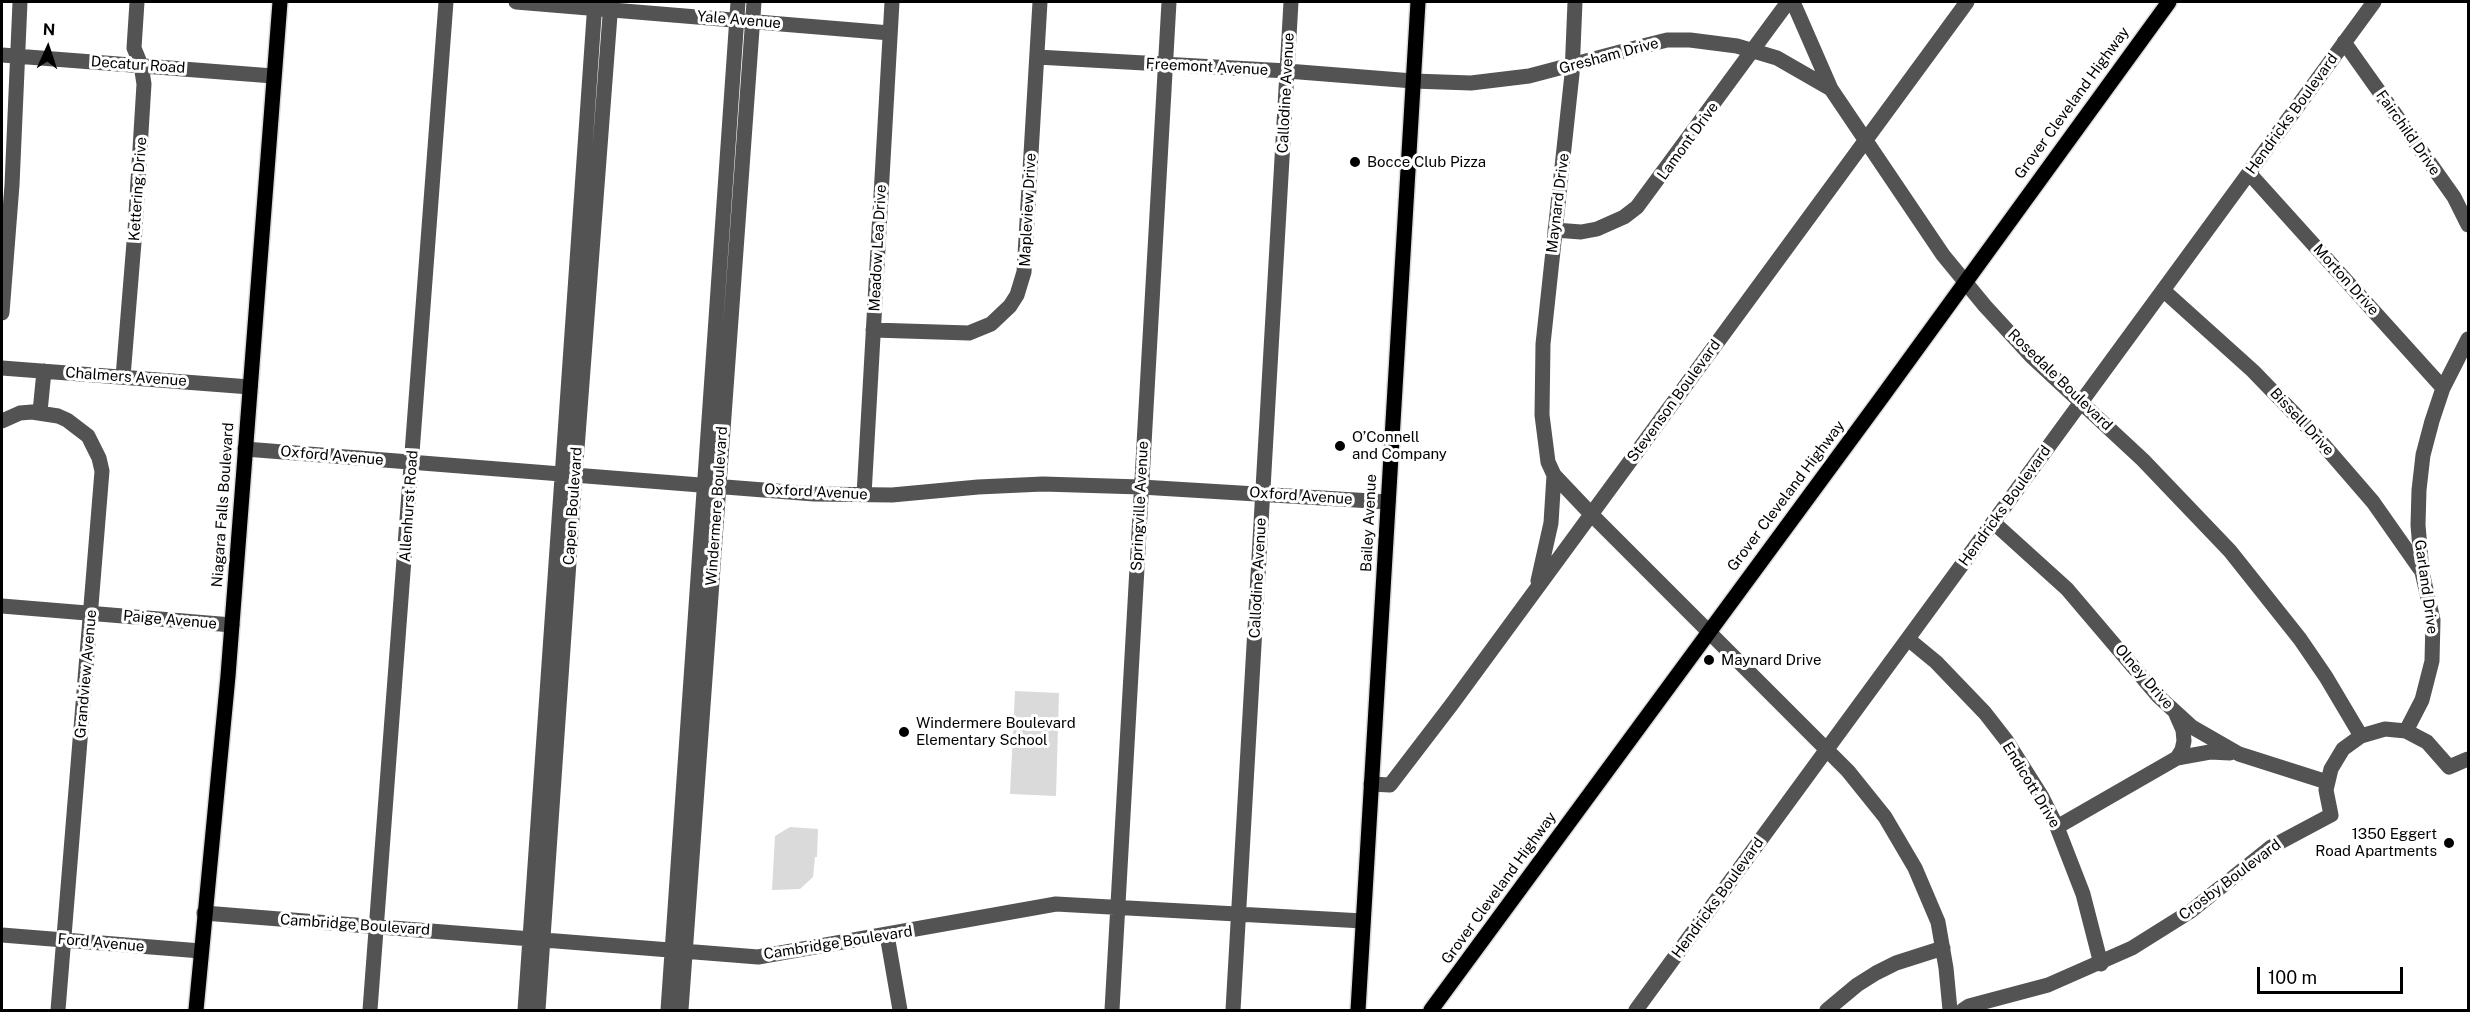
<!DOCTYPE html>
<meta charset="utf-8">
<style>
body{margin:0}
#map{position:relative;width:2470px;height:1012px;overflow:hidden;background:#fff;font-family:"Public Sans",sans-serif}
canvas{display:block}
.frame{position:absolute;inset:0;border:3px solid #000;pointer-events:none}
.north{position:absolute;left:18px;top:18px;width:60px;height:60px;-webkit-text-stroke:4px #fff;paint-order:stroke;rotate:3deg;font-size:16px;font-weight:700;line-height:24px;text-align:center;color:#000}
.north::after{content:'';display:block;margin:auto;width:21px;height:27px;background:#000;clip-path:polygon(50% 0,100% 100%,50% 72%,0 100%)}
.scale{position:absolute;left:2257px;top:967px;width:146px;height:27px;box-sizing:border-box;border:3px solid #000;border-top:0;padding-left:8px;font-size:18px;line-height:21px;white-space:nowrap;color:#000;-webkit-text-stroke:4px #fff;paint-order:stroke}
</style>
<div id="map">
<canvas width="2470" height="1012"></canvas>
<div class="frame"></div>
<div class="north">N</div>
<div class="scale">100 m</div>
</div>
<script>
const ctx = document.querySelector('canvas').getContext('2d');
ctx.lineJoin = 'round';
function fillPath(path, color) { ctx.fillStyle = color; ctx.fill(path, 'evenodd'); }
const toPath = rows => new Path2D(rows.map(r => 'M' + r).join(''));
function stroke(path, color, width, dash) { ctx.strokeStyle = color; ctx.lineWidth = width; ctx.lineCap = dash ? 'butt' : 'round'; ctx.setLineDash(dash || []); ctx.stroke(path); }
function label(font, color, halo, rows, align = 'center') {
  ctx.font = font + ' "Public Sans",sans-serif'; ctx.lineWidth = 6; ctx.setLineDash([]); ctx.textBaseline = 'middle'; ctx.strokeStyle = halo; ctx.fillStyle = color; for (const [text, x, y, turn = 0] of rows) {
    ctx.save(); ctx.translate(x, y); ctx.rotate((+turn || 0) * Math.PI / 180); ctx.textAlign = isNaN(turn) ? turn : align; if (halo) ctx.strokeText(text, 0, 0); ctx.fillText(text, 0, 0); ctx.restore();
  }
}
const green = toPath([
 [1015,691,1059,693,1056,796,1010,794],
 [790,827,818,829,817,857,815,857,813,877,800,889,772,890,775,836]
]);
const minor = toPath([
 [516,2,890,33],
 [1575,2,1572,74,1543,344,1542,415,1548,462,1554,475,1591,514,1848,771,1885,817,1915,868,1938,922,1946,968,1950,1010],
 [1793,2,1831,89,1943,255,1985,306,2031,356,2143,460,2230,551,2300,639,2326,677,2361,736],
 [2344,42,2454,197,2468,225],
 [2,55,273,76],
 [1037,57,1287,71,1413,81,1471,83,1529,76,1643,46,1667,40,1690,40,1737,46,1777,58,1831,89],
 [2249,173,2443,388],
 [1555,230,1581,232,1597,229,1624,217,1637,207,1788,2],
 [2163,290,2253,371,2315,435,2373,502,2420,569],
 [2,313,12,185,20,2],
 [873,330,969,333,991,324,1010,306,1017,295,1024,272,1040,2],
 [2,368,250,387],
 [123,377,135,230,144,84,141,65,134,48,137,2],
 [40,412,44,371],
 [2,421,20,413,32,412,58,416,67,420,88,436,99,458,102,471,58,1010],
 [245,449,814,494,892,495,978,487,1043,484,1141,487,1388,502],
 [864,495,892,2],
 [1993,522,2067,589,2158,696,2192,727,2239,754,2327,782],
 [1538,581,1551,523,1554,475],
 [2,606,232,625],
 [1908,639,1936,662,1985,713,2006,740,2042,797,2057,827,2083,894,2101,964],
 [2176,714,2183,730,2184,741,2182,750,2177,758],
 [2406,731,2422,700,2432,661,2433,620,2422,572,2418,525,2419,490,2423,455,2432,421,2443,388,2468,339],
 [1371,784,1390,785,1452,704,1967,2],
 [2057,827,2177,758,2210,752,2230,753],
 [204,913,758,957,1056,904,1363,921],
 [2,935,201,951],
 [887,935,900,1010],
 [370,1010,446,2],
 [525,1010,595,2],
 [538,1010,575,475,611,2],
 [668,1010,738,2],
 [681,1010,754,2],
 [1112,1010,1169,2],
 [1233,1010,1291,2],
 [1636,1010,2374,2],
 [1827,1010,1857,985,1876,973,1896,963,1943,948],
 [1963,1010,1969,1006,2048,985,2132,948,2191,911,2271,847,2331,815,2326,790,2331,769,2343,749,2361,736,2385,729,2406,731,2427,742,2449,767,2468,759]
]);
const major = toPath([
 [196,1010,228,676,280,2],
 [1358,1010,1418,2],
 [1431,1010,1882,397,2169,2]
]);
const markers = [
 [1355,162,6,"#000"],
 [1340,446,6,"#000"],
 [1709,660,6,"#000"],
 [904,732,6,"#000"],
 [2449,843,6,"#000"]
];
const streetNames = [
 ["Yale Avenue",739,20,5],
 ["Gresham Drive",1609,56,-15],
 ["Decatur Road",138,65,4],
 ["Freemont Avenue",1207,67,3],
 ["Callodine Avenue",1286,93,-87],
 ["Grover Cleveland Highway",2072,103,-54],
 ["Hendricks Boulevard",2292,114,-54],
 ["Fairchild Drive",2408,133,55],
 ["Lamont Drive",1688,141,-54],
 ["Kettering Drive",138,189,-86],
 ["Maynard Drive",1558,203,-83],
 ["Mapleview Drive",1028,210,-87],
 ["Meadow Lea Drive",878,248,-87],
 ["Morton Drive",2346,280,48],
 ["Chalmers Avenue",126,377,4],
 ["Rosedale Boulevard",2060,380,44],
 ["Stevenson Boulevard",1674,401,-54],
 ["Bissell Drive",2302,422,47],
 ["Oxford Avenue",332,456,5],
 ["Oxford Avenue",816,492,3],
 ["Oxford Avenue",1301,496,4],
 ["Grover Cleveland Highway",1786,496,-53],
 ["Niagara Falls Boulevard",223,505,-86],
 ["Allenhurst Road",409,506,-86],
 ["Capen Boulevard",573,506,-86],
 ["Windermere Boulevard",717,506,-86],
 ["Springville Avenue",1140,506,-87],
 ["Hendricks Boulevard",2005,506,-54],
 ["Bailey Avenue",1369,523,-87],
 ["Callodine Avenue",1258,578,-87],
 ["Garland Drive",2426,587,82],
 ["Paige Avenue",170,620,5],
 ["Grandview Avenue",86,674,-85],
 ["Olney Drive",2144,677,49],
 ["Endicott Drive",2031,785,59],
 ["Crosby Boulevard",2230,880,-37],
 ["Grover Cleveland Highway",1499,888,-54],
 ["Hendricks Boulevard",1718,898,-54],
 ["Cambridge Boulevard",355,925,4],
 ["Ford Avenue",101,943,5],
 ["Cambridge Boulevard",838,943,-9]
];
const poiNames = [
 ["Bocce Club Pizza",1367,162],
 ["O’Connell",1352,437],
 ["and Company",1352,454],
 ["Maynard Drive",1721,660],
 ["Windermere Boulevard",916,723],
 ["Elementary School",916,740],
 ["1350 Eggert",2437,834,"right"],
 ["Road Apartments",2437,851,"right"]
];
fillPath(green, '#dadada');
stroke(major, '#dbdbdb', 18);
stroke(minor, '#535353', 15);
stroke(major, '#000', 15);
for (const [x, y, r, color] of markers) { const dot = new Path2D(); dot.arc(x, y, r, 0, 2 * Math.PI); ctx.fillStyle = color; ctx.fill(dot); stroke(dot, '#fff', 2); }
label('15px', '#000', '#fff', streetNames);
label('15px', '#000', '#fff', poiNames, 'left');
</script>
